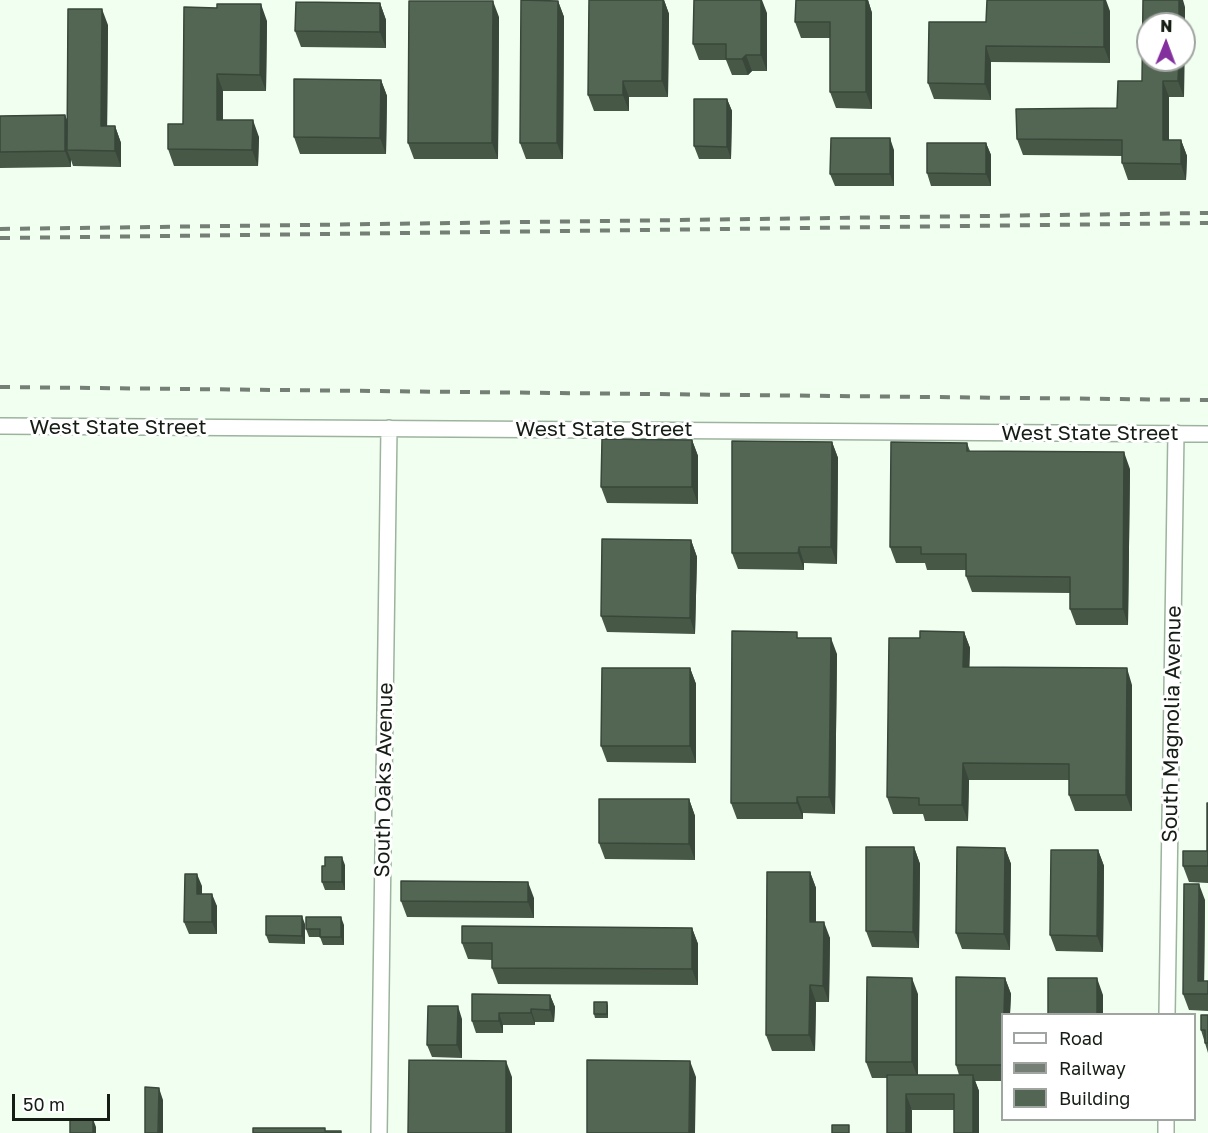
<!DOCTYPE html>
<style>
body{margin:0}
#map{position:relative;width:1208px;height:1133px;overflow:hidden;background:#f1fff1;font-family:"Golos Text",sans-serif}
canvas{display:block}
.legend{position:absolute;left:1001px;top:1013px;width:195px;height:108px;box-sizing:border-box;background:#fff;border:2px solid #a1a5a1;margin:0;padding:8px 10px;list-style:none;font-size:18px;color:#151d15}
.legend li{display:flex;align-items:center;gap:12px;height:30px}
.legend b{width:30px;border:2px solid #a1a5a1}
.north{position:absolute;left:1136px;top:12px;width:60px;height:60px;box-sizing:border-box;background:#fff;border:2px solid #a1a5a1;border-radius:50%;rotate:1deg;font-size:16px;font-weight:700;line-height:24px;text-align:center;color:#151d15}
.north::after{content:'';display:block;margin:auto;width:21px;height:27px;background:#83309e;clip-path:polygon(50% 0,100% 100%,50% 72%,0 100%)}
.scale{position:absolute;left:12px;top:1094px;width:98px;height:27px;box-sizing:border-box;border:3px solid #151d15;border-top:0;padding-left:8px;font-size:18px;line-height:21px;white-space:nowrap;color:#151d15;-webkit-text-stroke:4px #fff;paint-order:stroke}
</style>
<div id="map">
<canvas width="1208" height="1133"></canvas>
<ul class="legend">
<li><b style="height:8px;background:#fff"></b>Road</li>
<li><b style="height:8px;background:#757f75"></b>Railway</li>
<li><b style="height:16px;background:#526653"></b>Building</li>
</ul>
<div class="north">N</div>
<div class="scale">50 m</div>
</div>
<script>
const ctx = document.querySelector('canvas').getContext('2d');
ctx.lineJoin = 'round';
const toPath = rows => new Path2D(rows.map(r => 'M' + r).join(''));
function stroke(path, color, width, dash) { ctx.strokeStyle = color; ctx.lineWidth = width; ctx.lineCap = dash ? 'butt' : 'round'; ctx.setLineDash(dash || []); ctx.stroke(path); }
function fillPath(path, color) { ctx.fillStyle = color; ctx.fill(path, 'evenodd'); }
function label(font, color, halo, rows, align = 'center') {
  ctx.font = font + ' "Golos Text",sans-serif'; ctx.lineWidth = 6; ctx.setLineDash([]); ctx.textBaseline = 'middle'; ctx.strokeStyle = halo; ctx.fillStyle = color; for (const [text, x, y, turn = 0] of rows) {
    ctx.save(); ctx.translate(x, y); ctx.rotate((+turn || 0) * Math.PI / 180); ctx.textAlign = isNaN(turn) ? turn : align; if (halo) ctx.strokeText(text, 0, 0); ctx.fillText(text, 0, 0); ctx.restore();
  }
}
const minor = toPath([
 [0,426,1208,434],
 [1167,1014,1176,433],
 [379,1133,389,428],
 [1166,1133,1166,1120]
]);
const rail = toPath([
 [0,229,1208,213],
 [0,238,1208,223],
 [0,387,1208,400]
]);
const wall = toPath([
 [589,0,664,0,669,14,668,97,629,97,629,111,594,111,588,95],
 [796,0,868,0,872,13,872,109,836,108,830,92,830,38,801,38,795,22],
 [558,1,564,17,563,159,526,159,520,143],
 [380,3,386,20,386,48,301,47,295,31],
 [184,7,267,21,266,91,223,91,223,120,259,137,258,166,174,166,168,149,183,124],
 [1185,7,1184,97,1169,97,1169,140,1181,140,1187,156,1186,180,1128,180,1122,163,1122,156,1023,155,1017,139,1117,108,1142,81],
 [1110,11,1110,63,991,62,991,100,934,99,928,83,986,22],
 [767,13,767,71,752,71,748,75,732,75,726,60,699,60,693,44],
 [499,17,498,159,414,159,408,143],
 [108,25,107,126,115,126,121,143,121,167,73,166,71,160,71,167,0,168,0,90,0,116,65,115,68,122],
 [381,80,387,96,386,154,300,154,294,137],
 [727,99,732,111,731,159,699,159,694,146],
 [986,143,991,155,991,186,931,186,927,173],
 [894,150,894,186,835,186,830,174],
 [692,440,698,456,698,504,607,503,601,487],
 [832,442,838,458,837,564,804,563,804,570,738,569,732,553],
 [967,443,970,451,1130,469,1128,625,1076,625,1070,609,1070,593,972,592,966,576,966,570,927,570,925,563,896,563,890,547],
 [691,540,697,557,695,634,607,632,601,616],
 [964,632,970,648,969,667,1132,685,1132,811,1075,811,1069,795,1069,780,969,780,968,821,925,821,923,814,893,814,887,797,920,638],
 [799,638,837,654,835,814,803,813,803,819,737,819,731,803],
 [690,668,696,684,696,763,607,762,601,746],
 [689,799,695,816,695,860,605,859,599,843],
 [1208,803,1208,883,1189,882,1183,866,1207,851],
 [914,847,920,864,919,948,872,947,866,931],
 [1005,848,1011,864,1010,950,962,949,956,933],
 [1098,850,1104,866,1103,952,1056,951,1050,935],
 [345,865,345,890,325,890,322,882],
 [810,872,816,888,816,922,830,938,829,1002,816,1002,815,1051,772,1051,766,1035],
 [202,886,202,894,217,906,217,934,189,934,184,922],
 [534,898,534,918,407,917,401,901],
 [1205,900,1204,981,1208,981,1208,1011,1189,1010,1183,994],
 [305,924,305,944,269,943,266,935],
 [344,925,344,945,323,945,320,937,309,937,306,929],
 [692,928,698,944,698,985,498,984,492,968,492,960,468,959,462,943],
 [1005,978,1011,994,1010,1014,1002,1014,1002,1081,975,1081,979,1091,979,1133,954,1133,954,1110,912,1110,887,1078,872,1078,866,1062,918,994,918,1075,959,1075,956,1065],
 [550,995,555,1007,554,1022,535,1022,535,1025,503,1025,503,1033,476,1033,472,1021],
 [608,1006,608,1018,595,1018,594,1014],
 [1208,1015,1208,1053,1201,1030],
 [462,1019,462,1058,432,1057,427,1045]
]);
const shadedWall = toPath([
 [663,0,664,0,669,14,668,97,662,81],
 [761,0,762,0,767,13,767,71,761,55],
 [866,0,868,0,872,13,872,109,866,92],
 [1104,0,1106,0,1110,11,1110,63,1104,47],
 [1179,0,1183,0,1185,7,1184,97,1178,81,1179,60,1184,60,1184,24,1179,24],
 [493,1,499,17,498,159,492,143],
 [558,1,564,17,563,159,557,143],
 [380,3,386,20,386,48,380,32],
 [261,4,267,21,266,91,260,75],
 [102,9,108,25,107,142,101,126],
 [986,46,991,62,991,100,985,84],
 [746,55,752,71,748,75,742,59],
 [217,74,223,91,223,136,217,120],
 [381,80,387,96,386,154,380,138],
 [623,81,629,97,629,111,623,95],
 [1163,81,1169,97,1169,156,1163,140],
 [727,99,732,111,731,159,727,147],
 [65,115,71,131,67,150,71,160,71,167,65,151],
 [253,120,259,137,258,166,252,150],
 [115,126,121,143,121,167,115,151],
 [890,138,894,150,894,186,890,174],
 [1181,140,1187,156,1186,180,1181,164],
 [986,143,991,155,991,186,986,174],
 [692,440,698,456,698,504,692,487],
 [832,442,838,458,837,564,831,547],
 [1124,452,1130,469,1128,625,1123,609],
 [691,540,697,557,695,634,690,618],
 [799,547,804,563,804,570,798,553],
 [964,632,970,648,969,684,963,667],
 [831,638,837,654,835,814,829,797],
 [690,668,696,684,696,763,690,746],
 [1127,668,1132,685,1132,811,1126,795],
 [963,763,969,780,968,821,962,805],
 [797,797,803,813,803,819,797,803],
 [689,799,695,816,695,860,689,844],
 [914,847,920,864,919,948,913,932],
 [1005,848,1011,864,1010,950,1004,934],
 [1098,850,1104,866,1103,952,1097,936],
 [342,857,345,865,345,890,342,882],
 [810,872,816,888,816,938,810,922],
 [197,874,202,886,202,906,197,894],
 [528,882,534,898,534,918,528,902],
 [1199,884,1205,900,1204,994,1198,981],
 [212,894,217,906,217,934,212,922],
 [302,916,305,924,305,944,302,936],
 [341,917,344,925,344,945,341,937],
 [824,922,830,938,829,1002,823,986],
 [692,928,698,944,698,985,692,969],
 [912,978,918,994,918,1078,912,1062],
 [1005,978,1011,994,1010,1014,1004,1014],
 [1097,978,1103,995,1103,1014,1097,1014],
 [810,985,816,1002,815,1051,809,1035],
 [550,995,555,1007,554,1022,550,1010],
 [607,1002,608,1006,608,1018,607,1014],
 [458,1006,462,1019,462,1058,457,1045],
 [531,1009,535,1022,535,1025,531,1013],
 [499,1013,503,1025,503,1033,499,1021],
 [506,1061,512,1077,512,1133,506,1133],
 [690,1061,696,1077,695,1133,689,1133],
 [973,1075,979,1091,979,1133,973,1133],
 [159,1088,163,1100,163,1133,158,1133],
 [906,1094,912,1110,912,1133,906,1133],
 [93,1119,96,1127,96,1133,93,1133]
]);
const building = toPath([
 [521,0,558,1,557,143,520,143,521,0],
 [589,0,663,0,662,81,623,81,623,95,588,95,589,0],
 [694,0,761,0,761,55,746,55,742,59,726,59,726,44,693,44,694,0],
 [796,0,866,0,866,92,830,92,830,22,795,22,796,0],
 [987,0,1104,0,1104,47,986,46,985,84,928,83,929,22,986,22,987,0],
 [1143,0,1179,0,1179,24,1148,24,1148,60,1179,60,1178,81,1163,81,1163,140,1181,140,1181,164,1122,163,1122,140,1017,139,1016,109,1117,108,1118,81,1142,81,1143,0],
 [409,1,493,1,492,143,408,143,409,1],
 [296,2,380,3,380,32,295,31,296,2],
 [217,4,261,4,260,75,217,74,217,120,253,120,252,150,168,149,168,124,183,124,184,7,217,8,217,4],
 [68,9,102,9,101,126,115,126,115,151,67,150,68,9],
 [294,79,381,80,380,138,294,137,294,79],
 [694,99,727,99,727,147,694,146,694,99],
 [65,115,65,151,0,152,0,116,65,115],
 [831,138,890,138,890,174,830,174,831,138],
 [927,143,986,143,986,174,927,173,927,143],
 [602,439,692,440,692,487,601,487,602,439],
 [732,441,832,442,831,547,799,547,798,553,732,553,732,441],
 [891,442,967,443,967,451,1124,452,1123,609,1070,609,1070,577,966,576,966,554,921,554,921,547,890,547,891,442],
 [602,539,691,540,690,618,601,616,602,539],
 [732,631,797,632,797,638,831,638,829,797,797,797,797,803,731,803,732,631],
 [920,631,964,632,963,667,1127,668,1126,795,1069,795,1069,764,963,763,962,805,919,805,919,798,887,797,889,638,920,638,920,631],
 [602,668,690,668,690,746,601,746,602,668],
 [599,799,689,799,689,844,599,843,599,799],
 [1207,803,1208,803,1208,866,1183,866,1183,851,1207,851,1207,803],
 [866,847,914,847,913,932,866,931,866,847],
 [957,847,1005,848,1004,934,956,933,957,847],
 [1051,850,1098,850,1097,936,1050,935,1051,850],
 [325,857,342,857,342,882,322,882,322,866,325,866,325,857],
 [767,872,810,872,810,922,824,922,823,986,810,985,809,1035,766,1035,767,872],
 [185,874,197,874,197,894,212,894,212,922,184,922,185,874],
 [401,881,528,882,528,902,401,901,401,881],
 [1184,884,1199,884,1198,981,1208,981,1208,994,1183,994,1184,884],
 [266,916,302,916,302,936,266,935,266,916],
 [306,917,341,917,341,937,320,937,320,929,306,929,306,917],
 [462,926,692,928,692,969,492,968,492,943,462,943,462,926],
 [867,977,912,978,912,1062,866,1062,867,977],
 [956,977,1005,978,1004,1014,1002,1014,1002,1065,956,1065,956,977],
 [1048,978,1097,978,1097,1014,1048,1014,1048,978],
 [472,994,550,995,550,1010,531,1009,531,1013,499,1013,499,1021,472,1021,472,994],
 [594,1002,607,1002,607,1014,594,1014,594,1002],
 [428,1006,458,1006,457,1045,427,1045,428,1006],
 [1201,1015,1208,1015,1208,1043,1205,1043,1205,1030,1201,1030,1201,1015],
 [409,1060,506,1061,506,1133,408,1133,409,1060],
 [587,1060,690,1061,689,1133,587,1133,587,1060],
 [887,1075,973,1075,973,1133,954,1133,954,1094,906,1094,906,1133,887,1133,887,1075],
 [145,1087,159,1088,158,1133,145,1133,145,1087],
 [93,1119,93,1133,70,1133,70,1120,93,1119],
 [832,1125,849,1125,849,1133,832,1133,832,1125],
 [253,1128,325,1128,325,1131,341,1131,341,1133,253,1133,253,1128]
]);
const streetNames = [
 ["West State Street",118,427],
 ["West State Street",604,429],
 ["West State Street",1090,433],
 ["South Magnolia Avenue",1172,724,-89],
 ["South Oaks Avenue",384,780,-89]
];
stroke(minor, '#9db39e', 18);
stroke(minor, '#fff', 15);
stroke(rail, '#757f75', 4, [10, 10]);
fillPath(wall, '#475847');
fillPath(shadedWall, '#39473a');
fillPath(building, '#526653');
stroke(building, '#39473a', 1.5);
label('21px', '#151d15', '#fff', streetNames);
</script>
